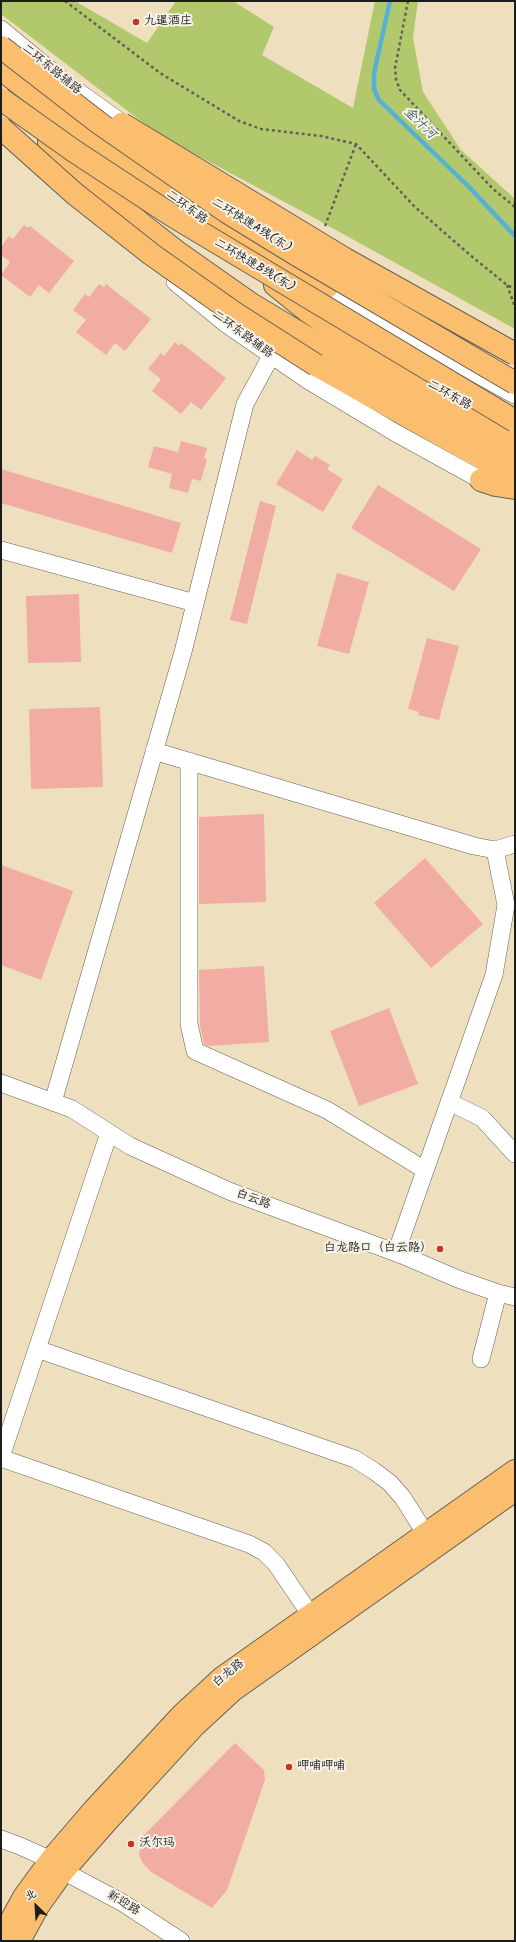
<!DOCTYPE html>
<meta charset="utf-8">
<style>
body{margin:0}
#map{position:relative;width:516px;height:1942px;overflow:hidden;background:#eee0bf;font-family:Kalam,"LXGW WenKai TC",sans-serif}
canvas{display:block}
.frame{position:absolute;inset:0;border:2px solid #1c1c1c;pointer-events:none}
.north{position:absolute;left:16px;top:1886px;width:40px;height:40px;-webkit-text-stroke:3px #f7f3e8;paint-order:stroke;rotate:335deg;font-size:11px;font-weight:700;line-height:16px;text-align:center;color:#1c1c1c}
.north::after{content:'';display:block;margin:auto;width:14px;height:18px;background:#1c1c1c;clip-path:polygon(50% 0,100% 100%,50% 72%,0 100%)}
</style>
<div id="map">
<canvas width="516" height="1942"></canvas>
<div class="frame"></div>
<div class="north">北</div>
</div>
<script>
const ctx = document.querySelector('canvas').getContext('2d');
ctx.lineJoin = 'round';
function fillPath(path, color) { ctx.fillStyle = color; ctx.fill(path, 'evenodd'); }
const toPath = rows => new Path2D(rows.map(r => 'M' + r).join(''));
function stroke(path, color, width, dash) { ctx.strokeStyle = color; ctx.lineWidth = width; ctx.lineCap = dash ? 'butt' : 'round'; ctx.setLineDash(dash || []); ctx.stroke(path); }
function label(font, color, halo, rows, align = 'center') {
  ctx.font = font + ' Kalam,"LXGW WenKai TC",sans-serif'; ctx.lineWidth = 4; ctx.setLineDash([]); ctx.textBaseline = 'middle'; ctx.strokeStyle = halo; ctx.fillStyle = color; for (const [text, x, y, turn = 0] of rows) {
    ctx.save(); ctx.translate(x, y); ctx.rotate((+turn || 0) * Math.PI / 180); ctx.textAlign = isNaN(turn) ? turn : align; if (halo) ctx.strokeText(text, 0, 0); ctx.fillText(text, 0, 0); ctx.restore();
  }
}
const green = toPath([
 [1,1,75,1,147,43,176,1,233,1,274,27,262,55,353,108,375,1,418,1,413,38,423,92,461,150,515,199,515,329,307,214,159,135,1,14]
]);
const stream = toPath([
 [390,1,374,73,374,89,379,100,469,187,515,236]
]);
const building = toPath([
 [24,225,28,228,30,226,74,261,49,293,39,285,30,297,1,275,10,262,1,255,1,247,9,236,13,239],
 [99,284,104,287,106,284,151,319,125,351,115,343,106,355,76,332,86,320,73,310,85,294,89,297],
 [175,342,179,346,181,343,226,378,201,410,191,402,181,414,152,391,161,379,148,369,161,353,164,356],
 [181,441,207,448,204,458,207,459,201,481,192,479,188,493,169,488,172,474,148,467,154,446,178,452],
 [297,450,312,460,315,456,330,465,327,469,343,479,323,512,276,484],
 [1,469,181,523,172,553,1,503],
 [378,485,481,549,454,591,351,528],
 [260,501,276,506,247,624,230,620],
 [337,573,369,582,349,654,317,646],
 [79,594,81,662,28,663,26,596],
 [427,638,459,646,439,720,418,715,419,712,408,709],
 [100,707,103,787,31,789,29,709],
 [264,814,266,902,199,904,199,817],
 [425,858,483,924,431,968,374,903],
 [1,865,73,891,41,980,1,965],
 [264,966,269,1042,208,1046,204,1044,200,1026,199,970],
 [389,1008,418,1084,359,1106,330,1031],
 [235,1743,264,1770,265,1780,227,1890,212,1908,151,1872,142,1862,139,1854,143,1836]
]);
const path = toPath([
 [65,1,160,73,239,121,261,129,321,136,356,144,414,206,470,255,507,285,515,289],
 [408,1,395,68,396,79,400,90,493,189,515,207],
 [325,226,356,144],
 [507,285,515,307]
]);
const minor = toPath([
 [1,29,66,83,132,130],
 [317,280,364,312,515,395],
 [175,282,226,324,309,381,394,432,492,486],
 [1,550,195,603],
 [154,751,474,846,495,850,515,844],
 [189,761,189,1024,195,1051,327,1110,425,1170],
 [1,1083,72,1109,130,1146,229,1191,402,1255,458,1279,498,1293,515,1297],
 [53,1102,183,652,245,404,271,356],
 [449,1102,482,1118,515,1154],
 [396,1253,494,975,506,905,495,850],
 [37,1349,355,1459,374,1471,390,1483,403,1498,425,1533],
 [481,1359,498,1293],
 [1,1457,109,1133],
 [1,1458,249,1544,264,1552,276,1564,310,1614],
 [1,1839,20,1846,51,1860,63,1871,123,1903,181,1941]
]);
const major = toPath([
 [1,69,99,145,182,204,230,244],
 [49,142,87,177,145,227,177,252,251,304,339,357,515,455],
 [219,228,299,270,327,287],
 [275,285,306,310,352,342,515,433],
 [481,480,496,485,515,488],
 [1,1939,24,1897,51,1860,93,1811,183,1714,222,1678,515,1471],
 [19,1941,38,1906,63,1871,106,1822,194,1726,233,1690,515,1490]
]);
const highway = toPath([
 [316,365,515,477]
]);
const highwayBridge = toPath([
 [1,47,99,123,227,212,297,255,515,383],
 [1,99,74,151,173,216,515,421],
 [122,124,345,259,515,354],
 [1,128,75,194,151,254,233,312,316,365]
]);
const markers = [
 [136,22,4,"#c8321e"],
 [440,1249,4,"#c8321e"],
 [289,1767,4,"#c8321e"],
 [131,1844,4,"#c8321e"]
];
const poiNames = [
 ["九暹酒庄",144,22],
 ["白龙路口（白云路）",432,1249,"right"],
 ["呷哺呷哺",297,1767],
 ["沃尔玛",139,1844]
];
const streetNames = [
 ["二环东路辅路",51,70,39],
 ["二环东路",186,208,37],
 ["二环快速A线(东)",251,226,32],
 ["二环快速B线(东)",254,266,31],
 ["二环东路辅路",242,335,36],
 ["二环东路",449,396,29],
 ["白云路",253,1200,20],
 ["白龙路",229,1674,-39],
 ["新迎路",123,1904,31]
];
const waterNames = [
 ["金汁河",419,124,44]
];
fillPath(green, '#b1c86d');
stroke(stream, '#57b1d5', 4.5);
fillPath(building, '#f1aca3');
stroke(minor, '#666155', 18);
stroke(major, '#666155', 24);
stroke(highway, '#666155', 24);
stroke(path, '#666155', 2.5, [3, 3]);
stroke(minor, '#fff', 17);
stroke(major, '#fbbd6e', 22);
stroke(highway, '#fbbd6e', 22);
stroke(highwayBridge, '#666155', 24, []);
stroke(highwayBridge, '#fbbd6e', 22);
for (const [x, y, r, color] of markers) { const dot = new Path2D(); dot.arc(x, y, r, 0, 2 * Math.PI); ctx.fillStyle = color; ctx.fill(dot); stroke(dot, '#f7f3e8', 1.5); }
label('12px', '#1c1c1c', '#f7f3e8', poiNames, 'left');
label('12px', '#1c1c1c', '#f7f3e8', streetNames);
label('italic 13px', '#345866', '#f7f3e8', waterNames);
</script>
